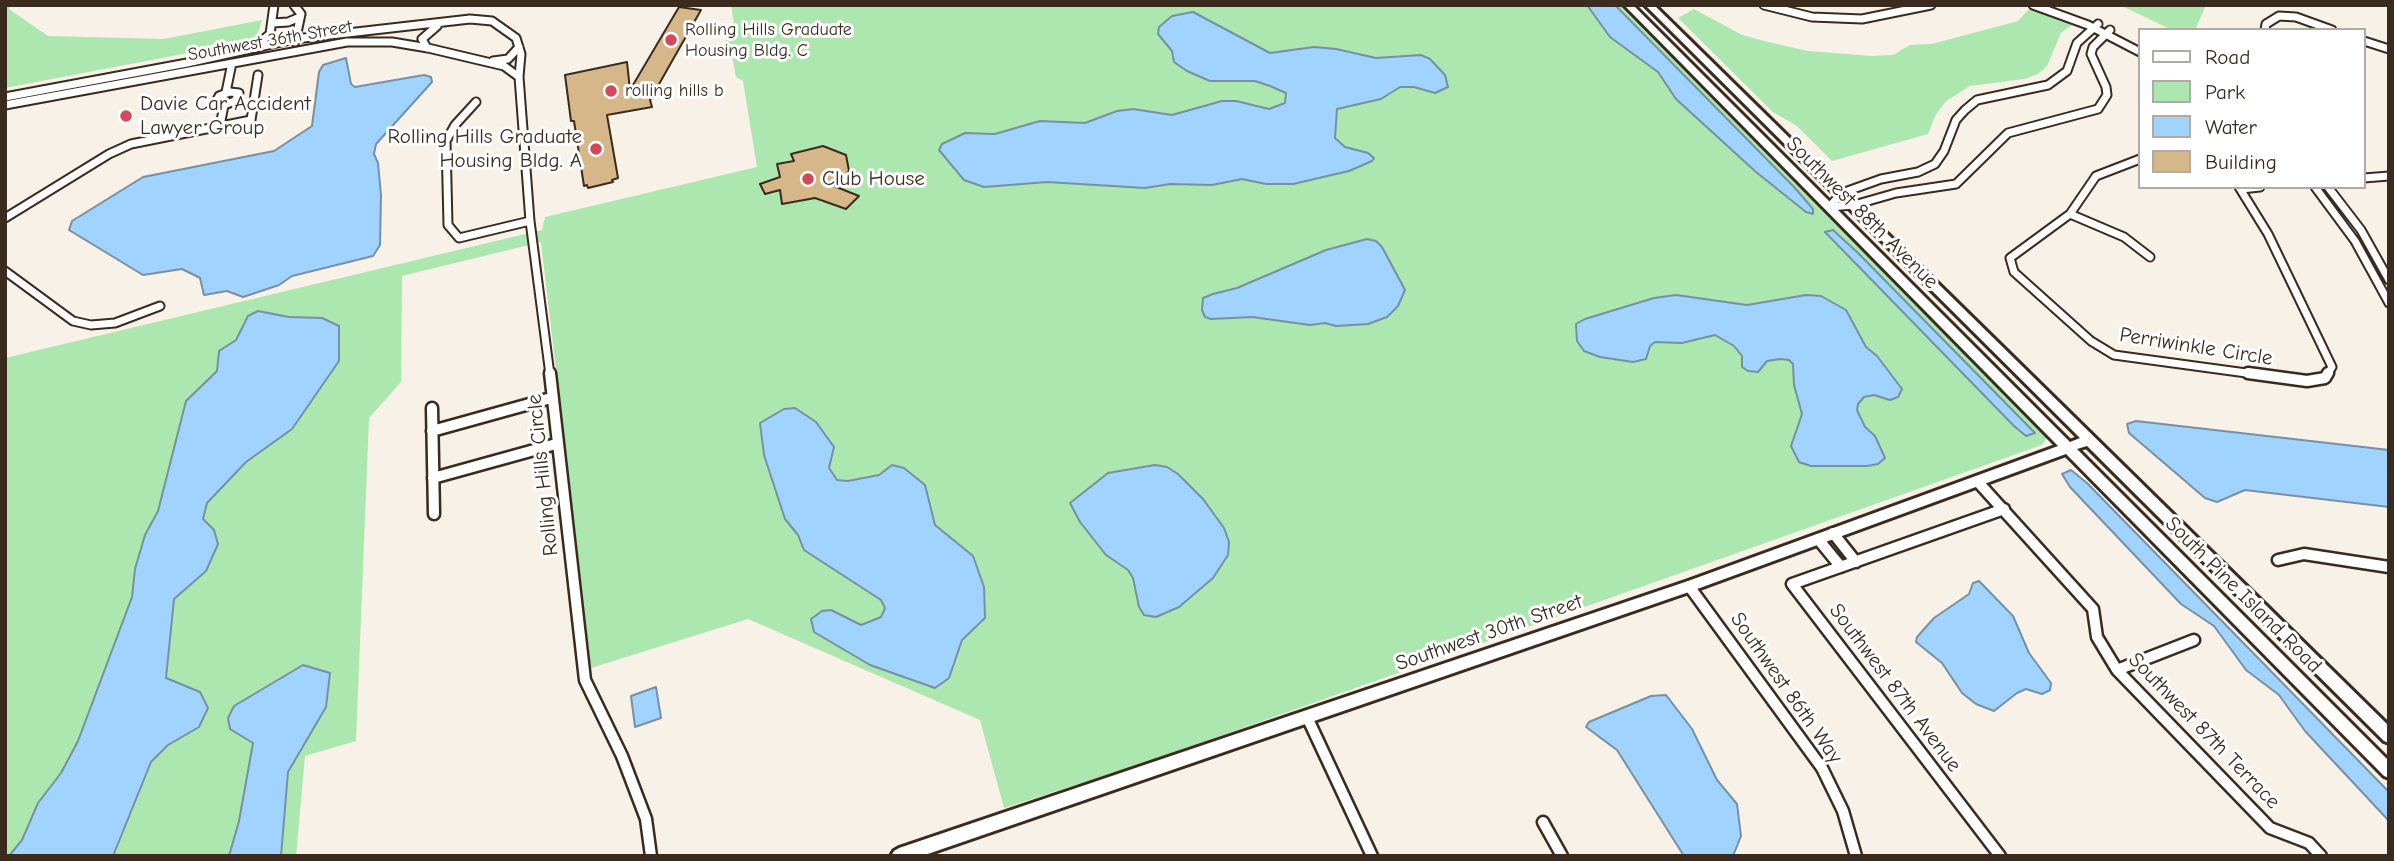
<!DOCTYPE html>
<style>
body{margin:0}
#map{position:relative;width:2394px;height:861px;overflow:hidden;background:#f7f1e7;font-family:"Comic Neue",sans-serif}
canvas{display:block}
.frame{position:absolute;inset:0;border:7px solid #3b2a1e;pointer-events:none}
.legend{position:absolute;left:2138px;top:28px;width:228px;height:161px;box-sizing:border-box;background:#fff;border:2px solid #b1aaa5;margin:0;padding:9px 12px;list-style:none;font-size:21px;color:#3b2a1e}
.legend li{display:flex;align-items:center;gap:14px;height:35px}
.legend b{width:35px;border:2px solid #b1aaa5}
</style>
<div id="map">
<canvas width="2394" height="861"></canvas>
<div class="frame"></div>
<ul class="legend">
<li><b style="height:9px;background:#fff"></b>Road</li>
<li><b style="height:19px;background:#abe7ae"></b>Park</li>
<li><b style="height:19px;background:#a0d4fe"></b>Water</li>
<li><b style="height:19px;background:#d5b789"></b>Building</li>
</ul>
</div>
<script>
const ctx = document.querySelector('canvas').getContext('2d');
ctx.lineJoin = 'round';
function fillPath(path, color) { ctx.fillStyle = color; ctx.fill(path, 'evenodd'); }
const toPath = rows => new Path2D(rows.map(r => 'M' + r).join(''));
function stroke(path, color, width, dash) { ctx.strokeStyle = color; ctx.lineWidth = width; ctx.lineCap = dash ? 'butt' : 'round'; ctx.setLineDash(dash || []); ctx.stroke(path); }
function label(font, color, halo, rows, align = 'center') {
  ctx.font = font + ' "Comic Neue",sans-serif'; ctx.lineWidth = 6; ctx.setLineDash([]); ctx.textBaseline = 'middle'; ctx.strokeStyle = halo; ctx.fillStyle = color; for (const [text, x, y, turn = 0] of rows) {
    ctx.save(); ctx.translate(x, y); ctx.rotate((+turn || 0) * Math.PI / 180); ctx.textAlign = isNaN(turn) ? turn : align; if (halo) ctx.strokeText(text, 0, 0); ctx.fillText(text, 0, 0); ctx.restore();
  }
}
const green = toPath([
 [5,5,11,5,9,9,48,36,164,39,262,20,256,40,5,88],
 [731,5,1621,5,2043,428,2047,438,2042,445,1155,759,1004,808,980,720,748,619,591,668,541,242,402,276,401,382,369,418,356,741,305,756,296,856,5,856,5,358,542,230,545,217,757,167,743,81,736,77,730,46,725,41,735,30],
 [2120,5,2206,5,2195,30,2172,30],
 [2030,8,2073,24,2061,33,2047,66,2038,74,2024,79,1970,86,1946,101,1935,116,1928,134,1832,161,1797,126,1773,112,1678,18,1694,9,1742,35,1768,42,1808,51,1872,56,1893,55,1910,45,1932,44,2018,21]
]);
const water = toPath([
 [1587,5,1615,5,1795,188,1813,209,1813,214,1806,212,1756,172,1676,99,1658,72,1610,37,1587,5],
 [1193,12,1270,53,1314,47,1336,49,1376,58,1421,55,1430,59,1445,75,1448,87,1435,93,1414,87,1400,87,1381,99,1337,109,1335,138,1345,147,1368,153,1374,158,1372,161,1349,171,1293,184,1266,184,1242,179,1212,185,1170,184,1145,188,1047,182,984,187,964,180,939,150,942,144,965,133,995,134,1040,121,1085,123,1117,111,1133,109,1172,115,1222,101,1236,101,1269,109,1285,103,1286,93,1270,86,1255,81,1210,81,1187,71,1174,62,1172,51,1158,34,1159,27,1172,16,1193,12],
 [346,58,351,84,355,87,424,75,431,77,432,82,376,144,374,154,378,163,381,195,380,245,373,256,292,276,279,285,243,297,227,291,204,295,200,278,182,269,143,275,69,230,72,221,143,177,274,151,312,126,319,72,323,65,346,58],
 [1833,230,1858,253,2035,433,2026,436,2014,426,1825,232,1833,230],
 [1367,239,1376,241,1382,247,1405,290,1398,306,1387,317,1368,324,1336,326,1325,323,1310,325,1252,317,1211,319,1205,317,1202,310,1203,298,1213,294,1237,288,1326,250,1367,239],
 [1676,295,1747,305,1806,295,1821,296,1846,310,1866,347,1877,356,1902,389,1898,397,1890,400,1874,395,1864,397,1858,404,1857,410,1865,427,1875,436,1885,458,1878,464,1867,466,1811,466,1799,462,1791,446,1802,414,1794,385,1793,364,1789,360,1780,359,1767,361,1758,372,1748,371,1742,367,1742,356,1734,346,1715,335,1682,343,1655,342,1650,346,1646,359,1633,362,1600,357,1584,351,1577,341,1576,324,1585,319,1654,298,1676,295],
 [258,311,289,317,322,318,339,326,339,361,292,429,246,462,207,503,203,519,214,530,218,544,206,571,174,599,166,678,200,692,208,708,199,727,168,745,151,762,113,856,9,856,22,840,38,803,61,773,78,741,132,597,135,569,145,535,158,511,186,401,217,371,219,351,236,340,248,316,258,311],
 [795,408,816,422,834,447,829,468,837,480,848,481,879,475,892,465,904,468,925,485,935,525,973,556,984,587,985,618,962,640,949,678,935,688,870,665,814,632,811,619,822,611,831,610,861,625,881,617,885,608,881,600,804,550,798,535,785,519,764,455,760,423,784,409,795,408],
 [2136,421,2389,450,2389,507,2245,490,2217,502,2205,498,2129,433,2127,424,2136,421],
 [1155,465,1167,467,1178,474,1203,499,1224,528,1229,542,1228,555,1213,578,1179,607,1156,617,1144,615,1139,607,1133,578,1128,570,1106,555,1080,522,1070,503,1108,473,1155,465],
 [2071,470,2087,483,2389,792,2389,821,2305,731,2279,695,2246,670,2214,626,2181,604,2070,487,2062,474,2071,470],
 [1979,581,2013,616,2029,653,2051,683,2050,690,2042,694,2026,689,2017,693,1994,711,1976,704,1962,693,1942,663,1916,642,1917,637,1934,618,1969,594,1973,583,1979,581],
 [303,665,330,673,326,707,288,772,281,856,229,856,239,821,253,743,230,729,228,718,234,706,303,665],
 [656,687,661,718,635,727,631,696,656,687],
 [1666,695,1692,729,1717,780,1737,804,1741,836,1733,856,1684,856,1617,750,1586,727,1589,722,1651,696,1666,695]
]);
const building = toPath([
 [679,7,701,10,650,100,652,107,607,115,618,178,612,180,613,182,588,188,587,185,584,186,574,121,571,121,565,75,627,62,630,90,679,7],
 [823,146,846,155,849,171,834,186,859,196,846,209,815,198,782,204,780,190,765,194,760,184,780,177,777,164,794,161,791,154,823,146]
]);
const streetFar1 = toPath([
 [294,5,301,14,295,42],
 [1764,5,1812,17,1862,19,1931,5],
 [2033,5,2088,25,2140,52],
 [272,23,288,22,300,17],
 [2265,30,2266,24,2279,16,2296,17,2332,30],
 [2364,41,2389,49],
 [256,46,270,34,274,5],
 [427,48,422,39,437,26],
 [493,61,508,59,519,47],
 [226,92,232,63],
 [230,92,239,93,235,101,224,105,216,102,219,96,230,92],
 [5,97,187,63,295,39,470,19,492,21,516,38,521,54,519,77,530,221,550,375],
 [476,102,455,125,446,141,448,225,459,238,530,221],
 [5,105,347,42,392,42,428,48,504,66,519,77],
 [220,126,224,105],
 [2140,159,2096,176,2070,214,2010,258,2014,272,2091,341,2114,355,2261,375],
 [2364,178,2389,176],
 [2239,187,2268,234,2332,367,2327,375],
 [2315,187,2355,241,2389,303],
 [2328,187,2361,230,2389,280],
 [2241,189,2260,187],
 [1829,207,1854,205,1896,193,1956,184,2008,133,2098,109,2107,95,2106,87,2091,54,2093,47,2110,30],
 [1829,207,1842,193,1881,179,1918,172,1935,164,1944,151,1956,120,1965,110,1977,100,2048,85,2067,71,2077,43,2098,24],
 [2070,214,2124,237,2150,257],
 [5,218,109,154,131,144,251,120,258,75],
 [5,271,73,321,91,325,115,323,160,306]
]);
const street = toPath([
 [550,373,585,680,622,756,646,819,651,856],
 [2248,373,2307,381,2325,378,2328,373],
 [432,408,434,514],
 [432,431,551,398],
 [433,478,556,444],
 [1978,482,2093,609,2097,637,2117,670,2270,828,2309,843,2321,856],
 [1833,533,1856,562],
 [1818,539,1841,567],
 [2278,560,2304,554,2389,567],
 [1689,586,1822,768,1843,811,1856,856],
 [2117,670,2194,640],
 [1307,717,1372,856],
 [1543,822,1562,856],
 [2000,856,1792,584,2004,509]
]);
const secondary = toPath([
 [1624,5,1633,5,2070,442,2080,438,1645,5,1654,5,2389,726,2389,743,2384,741,2087,446,2077,449,2389,761,2389,778,2384,776,2066,454,1689,592,922,856,891,856,894,851,899,848,1688,581,2058,446,1624,5]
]);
const markers = [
 [671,40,7,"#d1495b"],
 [611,91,7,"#d1495b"],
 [126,116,7,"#d1495b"],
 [596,149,7,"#d1495b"],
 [808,179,7,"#d1495b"]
];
const farPoinames = [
 ["Rolling Hills Graduate",685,30],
 ["Housing Bldg. C",685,51],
 ["rolling hills b",625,91]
];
const farStreetnames = [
 ["Southwest 36th Street",270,41,-10]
];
const poiNames = [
 ["Davie Car Accident",140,104],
 ["Lawyer Group",140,128],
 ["Rolling Hills Graduate",582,137,"right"],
 ["Housing Bldg. A",582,161,"right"],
 ["Club House",822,179]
];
const streetNames = [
 ["Southwest 88th Avenue",1862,213,45],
 ["Perriwinkle Circle",2196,347,9],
 ["Rolling Hills Circle",543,475,-96],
 ["South Pine Island Road",2243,595,45],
 ["Southwest 30th Street",1489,633,-19],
 ["Southwest 86th Way",1786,688,55],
 ["Southwest 87th Avenue",1895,688,53],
 ["Southwest 87th Terrace",2204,731,46]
];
fillPath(green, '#abe7ae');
fillPath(water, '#a0d4fe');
stroke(water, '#7890a4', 2);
fillPath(building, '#d5b789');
stroke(building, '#3b2a1e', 2);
stroke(streetFar1, '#3b2a1e', 11);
stroke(street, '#3b2a1e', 15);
stroke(secondary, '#3b2a1e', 6);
stroke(streetFar1, '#fff', 7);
stroke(street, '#fff', 10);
fillPath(secondary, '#fff');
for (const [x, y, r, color] of markers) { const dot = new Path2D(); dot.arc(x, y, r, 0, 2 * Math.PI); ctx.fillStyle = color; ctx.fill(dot); stroke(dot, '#fff', 2.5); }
label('18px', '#3b2a1e', '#fff', farPoinames, 'left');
label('18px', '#3b2a1e', '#fff', farStreetnames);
label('21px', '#3b2a1e', '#fff', poiNames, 'left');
label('21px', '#3b2a1e', '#fff', streetNames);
</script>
